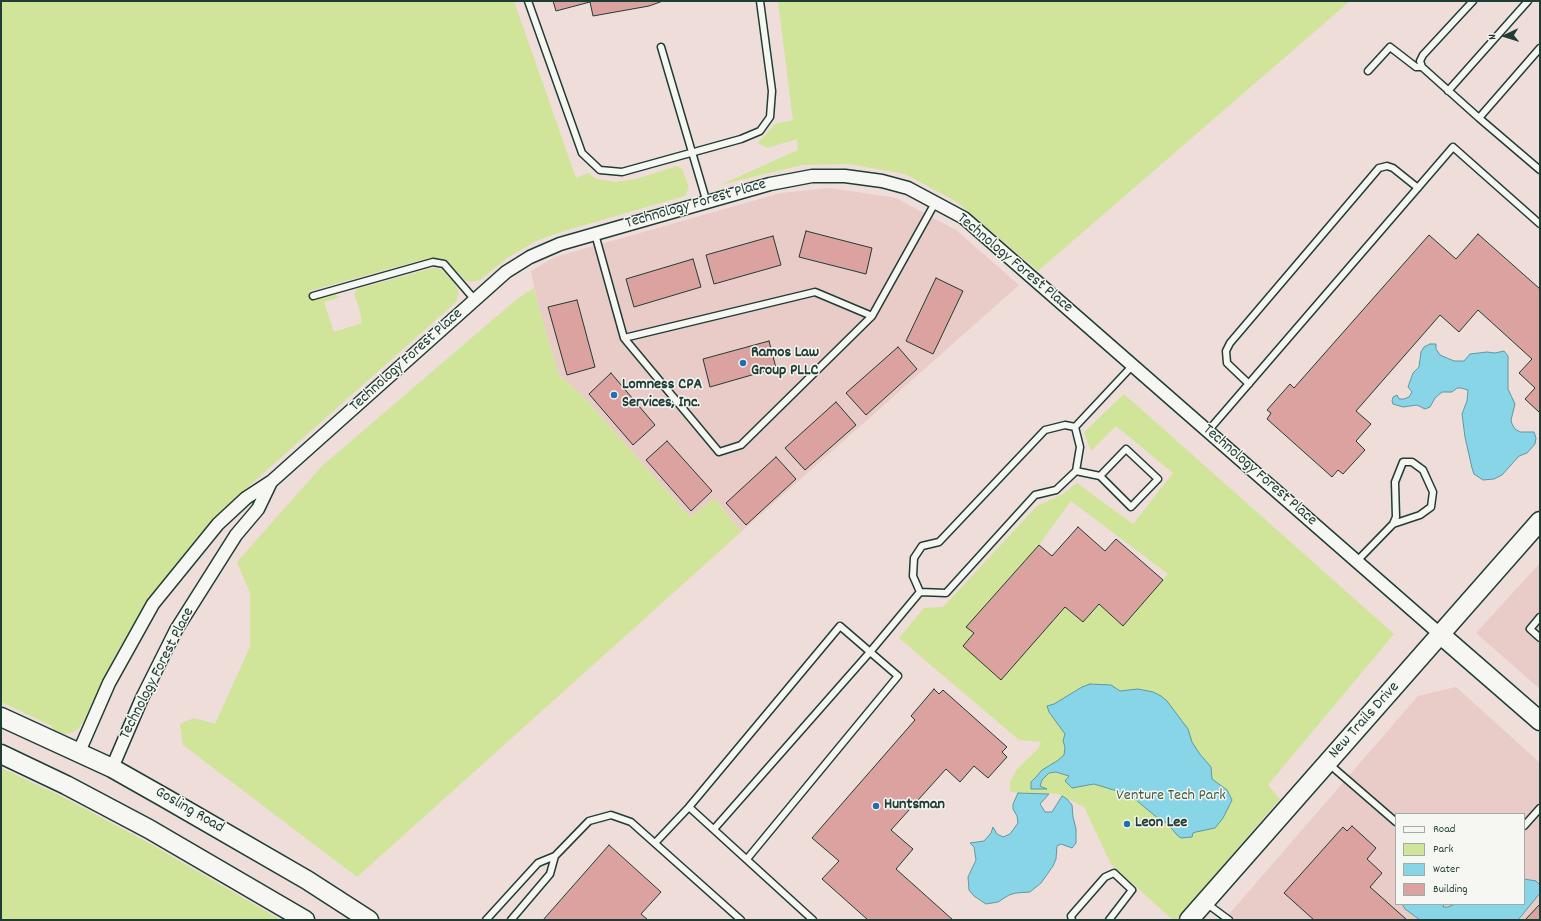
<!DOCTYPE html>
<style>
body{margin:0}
#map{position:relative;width:1541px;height:921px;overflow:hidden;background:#eeddd9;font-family:Dekko,sans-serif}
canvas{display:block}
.frame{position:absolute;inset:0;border:2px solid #1f3d34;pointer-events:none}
.legend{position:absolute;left:1395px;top:813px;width:130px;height:92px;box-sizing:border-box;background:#f6f6f2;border:1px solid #a0aca6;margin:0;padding:5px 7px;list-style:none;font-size:12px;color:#1f3d34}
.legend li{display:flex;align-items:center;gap:8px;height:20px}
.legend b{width:20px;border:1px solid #a0aca6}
.north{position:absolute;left:1485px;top:16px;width:40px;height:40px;-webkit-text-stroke:3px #f6f6f2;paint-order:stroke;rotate:266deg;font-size:11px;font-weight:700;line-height:16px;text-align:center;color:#1f3d34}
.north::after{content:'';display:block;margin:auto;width:14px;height:18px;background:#1f3d34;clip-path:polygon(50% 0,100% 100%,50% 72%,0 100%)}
</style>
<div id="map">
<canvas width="1541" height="921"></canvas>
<div class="frame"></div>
<ul class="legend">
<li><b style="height:5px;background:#f6f6f2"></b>Road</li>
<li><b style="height:11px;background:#d0e599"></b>Park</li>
<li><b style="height:11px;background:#88d5e8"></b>Water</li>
<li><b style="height:11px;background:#dca29f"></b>Building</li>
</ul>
<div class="north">N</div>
</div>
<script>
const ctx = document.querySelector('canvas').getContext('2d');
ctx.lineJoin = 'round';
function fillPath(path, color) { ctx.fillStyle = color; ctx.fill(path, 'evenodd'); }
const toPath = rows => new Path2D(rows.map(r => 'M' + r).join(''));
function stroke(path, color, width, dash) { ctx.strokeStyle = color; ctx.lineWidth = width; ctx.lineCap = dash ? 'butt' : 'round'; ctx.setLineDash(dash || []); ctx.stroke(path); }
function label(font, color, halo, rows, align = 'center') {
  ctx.font = font + ' Dekko,sans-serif'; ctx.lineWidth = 3; ctx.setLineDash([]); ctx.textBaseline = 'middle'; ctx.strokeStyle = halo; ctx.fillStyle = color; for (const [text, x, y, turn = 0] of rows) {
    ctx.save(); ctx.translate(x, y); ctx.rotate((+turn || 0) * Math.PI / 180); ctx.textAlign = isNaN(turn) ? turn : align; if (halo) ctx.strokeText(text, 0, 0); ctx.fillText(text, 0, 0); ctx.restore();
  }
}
const built = toPath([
 [830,188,896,198,956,230,1019,285,741,532,715,498,690,517,581,394,559,375,538,305,531,271,555,257,781,193],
 [1540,563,1540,689,1476,633],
 [1456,687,1540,763,1540,920,1224,920,1418,696],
 [1396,814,1524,814,1524,904,1396,904]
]);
const green = toPath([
 [1,1,514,1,576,178,588,173,597,179,616,182,636,179,677,166,682,169,689,187,685,196,567,230,536,241,507,258,480,280,472,282,465,280,448,262,440,258,429,258,309,291,312,300,335,295,341,297,324,302,334,332,362,323,359,307,354,294,357,289,433,268,441,269,455,284,459,292,456,302,231,502,189,548,149,600,119,648,83,722,78,729,71,733,64,734,53,732,52,726,1,702],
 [778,1,1350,1,1038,271,957,202,905,174,849,164,802,165,720,185,798,150,797,139,767,148,758,143,775,124,793,120],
 [534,288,538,305,559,375,581,394,690,517,715,498,741,532,357,877,183,745,180,724,194,718,215,724,250,647,250,593,237,562,322,466,517,299],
 [1124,394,1394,634,1268,785,1280,799,1176,920,1173,920,1111,864,1084,807,1058,794,1010,792,1010,782,1017,769,1038,749,1041,742,1019,740,899,638,924,608,943,607,1037,506,1063,494,1077,483,1133,524,1173,473,1116,426,1091,451,1084,432],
 [1071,501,1168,574,1123,626,1099,604,1083,622,1065,607,1001,680,963,646,974,633,967,627,1039,545],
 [1,768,59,795,147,842,281,920,1,920]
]);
const water = toPath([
 [1430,344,1436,344,1436,349,1440,355,1454,361,1464,361,1470,354,1487,352,1495,353,1504,351,1508,356,1508,389,1515,404,1511,420,1512,424,1515,429,1520,432,1534,432,1536,438,1535,444,1527,453,1519,456,1502,475,1494,479,1483,480,1474,474,1472,468,1465,437,1462,414,1467,401,1468,390,1461,388,1457,388,1452,392,1442,392,1435,398,1430,407,1425,409,1417,405,1403,407,1393,404,1392,401,1393,397,1397,395,1399,399,1404,399,1409,397,1412,392,1408,387,1413,373,1419,367,1421,352,1424,347,1430,344],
 [1090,684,1111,685,1120,691,1138,689,1153,692,1161,696,1167,701,1188,729,1192,742,1199,753,1211,767,1212,779,1227,790,1232,800,1223,818,1215,828,1196,832,1193,833,1192,837,1181,838,1177,835,1167,823,1160,820,1130,795,1094,784,1072,788,1065,781,1069,776,1056,772,1049,773,1042,780,1040,786,1047,789,1031,789,1031,782,1036,777,1042,770,1057,761,1064,755,1065,747,1063,741,1065,734,1049,712,1047,706,1054,704,1082,687,1090,684],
 [1018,793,1049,794,1040,804,1045,812,1052,812,1062,796,1067,799,1072,805,1073,817,1076,829,1076,843,1072,848,1061,844,1057,846,1056,859,1053,866,1041,883,1030,892,1016,893,1009,895,998,902,986,904,974,896,969,890,968,877,976,860,974,847,970,843,984,841,991,833,993,827,997,834,1003,837,1010,834,1018,823,1017,816,1013,809,1013,804,1018,793],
 [1524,879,1536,881,1540,885,1540,893,1518,920,1420,920,1405,909,1402,904,1444,904,1443,907,1448,907,1455,904,1524,904,1524,879]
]);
const building = toPath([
 [553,1,663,1,649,6,593,16,590,2,556,11,553,1],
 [806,231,872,248,866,274,799,257,806,231],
 [1478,234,1540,289,1540,413,1525,399,1535,388,1519,373,1532,359,1478,310,1459,332,1440,315,1356,411,1371,424,1356,441,1365,450,1343,474,1338,470,1332,477,1267,419,1271,413,1267,410,1290,384,1294,388,1429,235,1456,259,1478,234],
 [773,236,781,265,714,284,706,255,773,236],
 [693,259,701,287,634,307,626,279,693,259],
 [936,278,963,291,933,354,906,341,936,278],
 [577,300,595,367,567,375,548,307,577,300],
 [769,341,776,368,710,387,703,359,769,341],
 [898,347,917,369,866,415,846,393,898,347],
 [611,373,655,425,633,445,589,394,611,373],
 [836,402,856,425,805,470,785,448,836,402],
 [667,441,712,491,691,511,646,460,667,441],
 [776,457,796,479,746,525,726,503,776,457],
 [1078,527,1105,551,1116,539,1163,580,1123,626,1099,604,1083,622,1065,607,1001,680,963,646,974,633,966,627,1039,545,1052,556,1078,527],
 [934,689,939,694,943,690,1007,747,1002,752,1007,757,988,778,974,766,960,782,946,769,891,830,913,849,896,869,953,920,868,920,822,879,839,861,812,838,915,720,911,716,934,689],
 [1352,826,1376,848,1367,859,1382,873,1370,887,1407,920,1314,920,1284,893,1343,827,1347,831,1352,826],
 [609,845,661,892,641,914,648,920,543,920,609,845],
 [1540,904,1540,920,1525,920,1540,904]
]);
const lane = toPath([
 [528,1,582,153,600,170,622,172,741,139,760,131,770,117,772,91,760,1],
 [1473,1,1423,55,1420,61,1422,67,1479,118],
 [661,47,707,203],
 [1540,48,1479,118,1540,170],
 [1368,71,1390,47,1416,67,1422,67],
 [1448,91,1528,1],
 [595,234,624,338,719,452,741,445,872,316,935,203],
 [313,296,433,262,444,264,475,300],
 [624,338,815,292,872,316],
 [1249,384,1227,363,1226,351,1230,343,1379,168,1387,166,1393,168,1418,188],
 [1075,427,1133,365],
 [1208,431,1453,147,1540,224],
 [1076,471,1100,476,1126,449,1158,479,1131,507,1100,476],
 [1357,561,1393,524,1420,515,1431,507,1433,492,1423,470,1412,462,1403,462,1395,482,1396,517,1393,524],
 [1540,617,1530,629,1540,638],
 [1329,764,1396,822],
 [689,807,813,920],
 [1524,826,1540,808],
 [714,829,870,652,920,592,913,576,914,558,922,546,939,542,1045,430,1065,425,1075,427,1080,447,1076,471,1056,490,1035,495,946,593,920,592],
 [655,843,689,807,840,626,898,676,747,859],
 [1206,903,1229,920],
 [486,920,538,863,555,856,589,821,611,815,631,822,741,920],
 [511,920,550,874,555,856],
 [1072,920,1071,916,1105,877,1114,873,1132,890,1109,920]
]);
const street = toPath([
 [78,754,109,683,153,604,218,524,246,498,272,481,506,272,530,257,560,244,770,184,812,176,845,176,882,181,908,188,964,218,1441,635],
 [112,768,142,698,176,630,236,535,258,509,271,482]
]);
const secondary = toPath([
 [1441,635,1540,721],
 [1,717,112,768,165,798,307,880,369,920],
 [1,754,66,785,149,829,305,920],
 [1189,920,1540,521]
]);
const markers = [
 [743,363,4,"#1f6fb2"],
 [614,395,4,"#1f6fb2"],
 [876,806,4,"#1f6fb2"],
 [1127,824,4,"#1f6fb2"]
];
const streetNames = [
 ["Technology Forest Place",696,205,-16],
 ["Technology Forest Place",1014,264,40],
 ["Technology Forest Place",407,361,-42],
 ["Technology Forest Place",1259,476,41],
 ["Technology Forest Place",158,674,-63],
 ["New Trails Drive",1365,721,-48],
 ["Gosling Road",189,811,30]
];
const poiNames = [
 ["Ramos Law",751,354],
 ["Group PLLC",751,372],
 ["Lomness CPA",622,386],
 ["Services, Inc.",622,404],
 ["Huntsman",884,806],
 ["Leon Lee",1135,824]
];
const parkNames = [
 ["Venture Tech Park",1171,797]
];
fillPath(built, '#e9cbc8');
fillPath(green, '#d0e599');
fillPath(water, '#88d5e8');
stroke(water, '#5e98a0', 1);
fillPath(building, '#dca29f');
stroke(building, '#1f3d34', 1);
stroke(lane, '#1f3d34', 9);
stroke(street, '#1f3d34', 15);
stroke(secondary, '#1f3d34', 21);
stroke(lane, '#f6f6f2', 6);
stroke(street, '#f6f6f2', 12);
stroke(secondary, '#f6f6f2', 18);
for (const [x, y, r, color] of markers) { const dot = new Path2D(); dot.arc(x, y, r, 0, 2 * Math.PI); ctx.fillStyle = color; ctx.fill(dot); stroke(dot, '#f6f6f2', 1.5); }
label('16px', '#1f3d34', '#f6f6f2', streetNames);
label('bold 16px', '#1f3d34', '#f6f6f2', poiNames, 'left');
label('16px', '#425f48', '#f6f6f2', parkNames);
</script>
